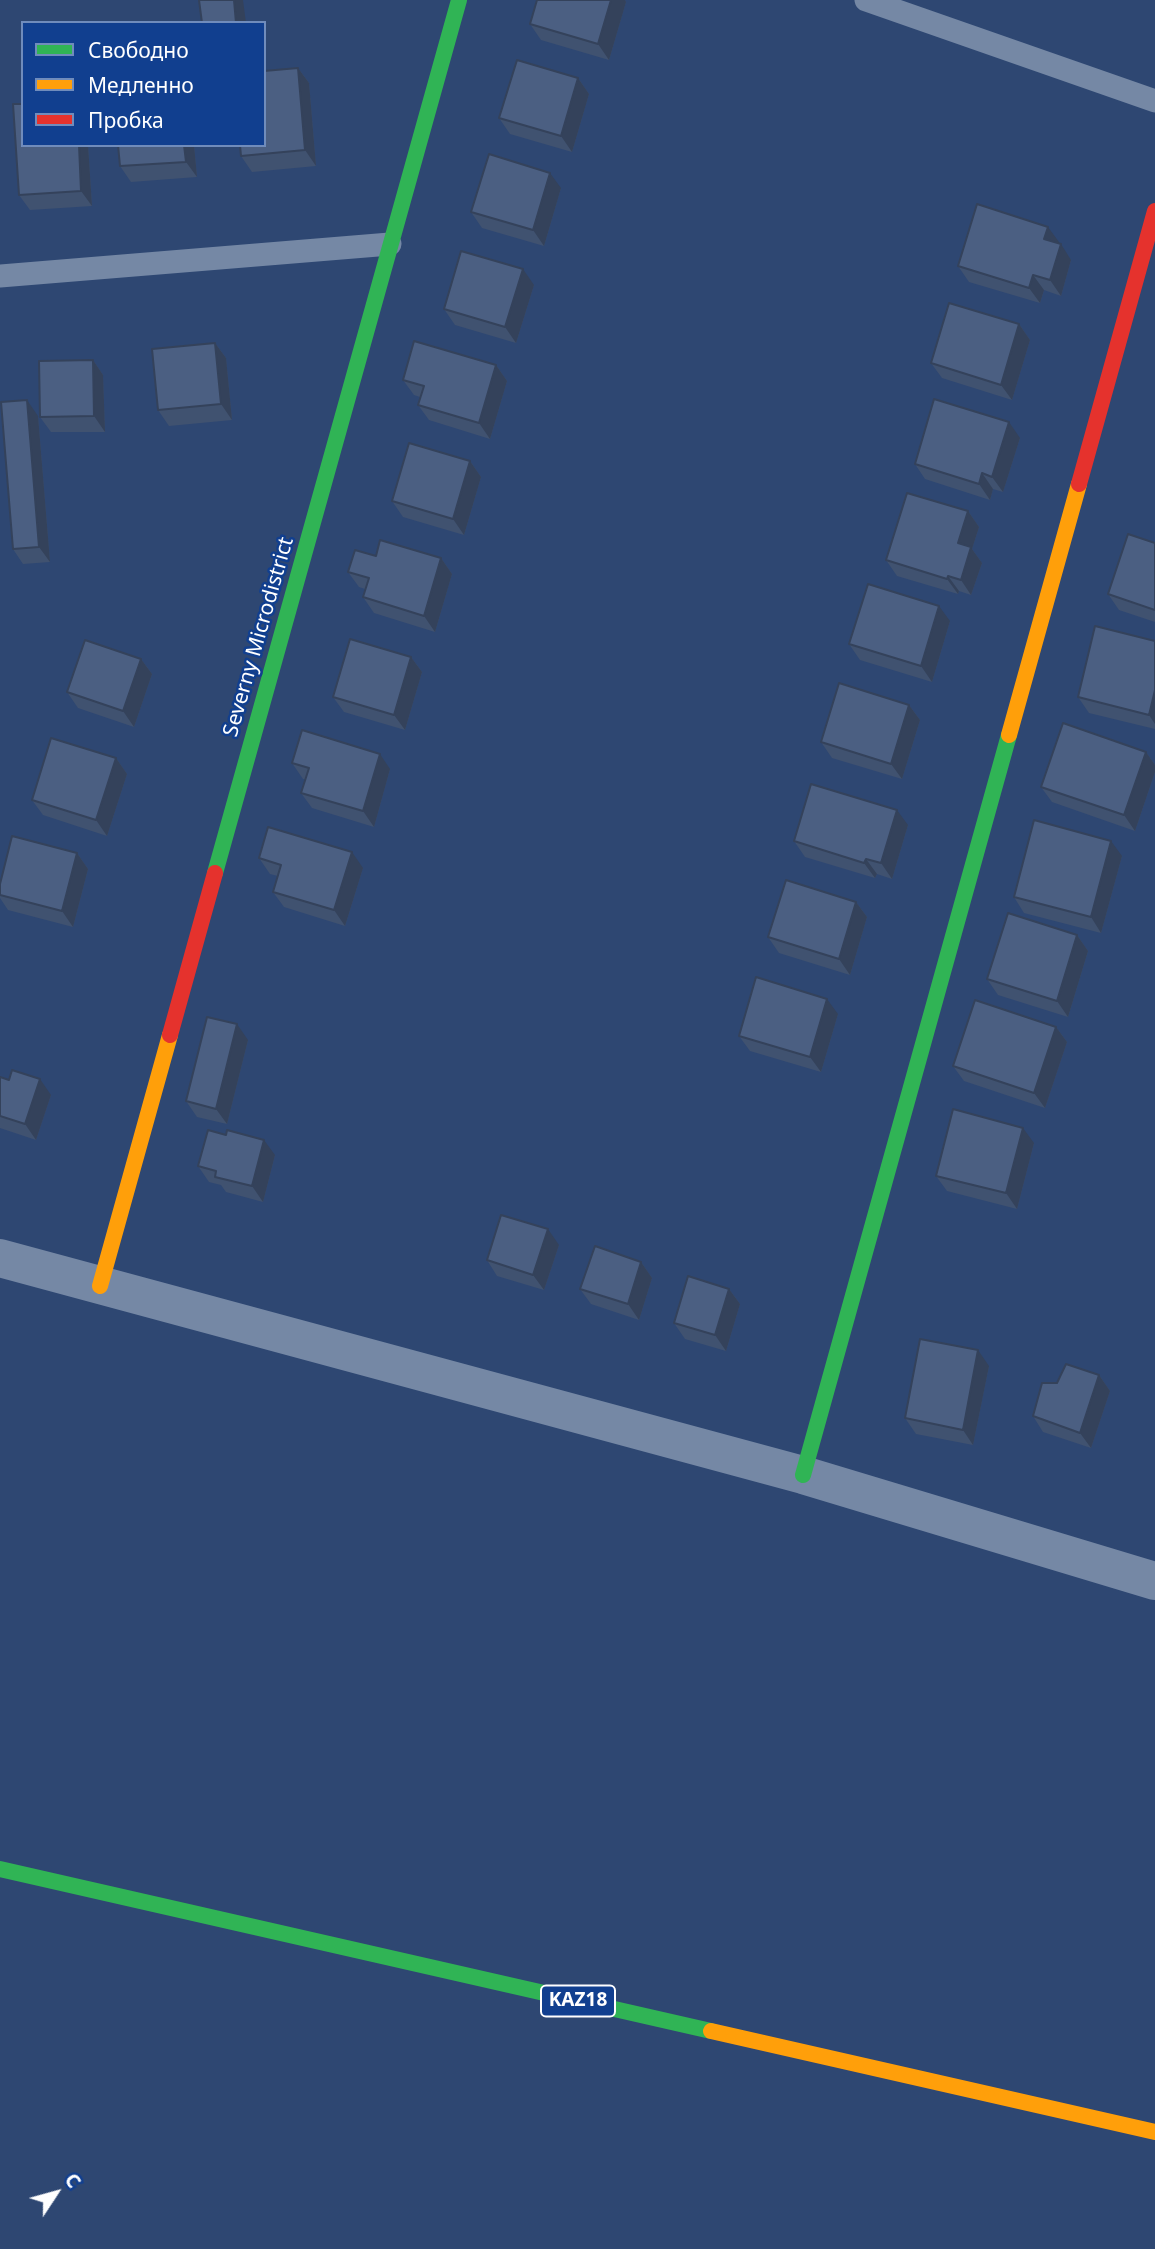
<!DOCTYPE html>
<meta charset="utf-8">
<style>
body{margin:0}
#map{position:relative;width:1155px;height:2249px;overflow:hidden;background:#2e4772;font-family:"Noto Sans",sans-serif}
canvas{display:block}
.legend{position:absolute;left:21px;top:21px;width:245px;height:126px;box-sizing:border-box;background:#113f8f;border:2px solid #708cbc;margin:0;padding:9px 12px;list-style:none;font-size:21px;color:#fff}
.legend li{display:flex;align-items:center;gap:14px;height:35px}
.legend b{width:35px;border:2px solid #708cbc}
.north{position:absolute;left:21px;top:2158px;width:70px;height:70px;-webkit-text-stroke:5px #113f8f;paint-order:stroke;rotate:54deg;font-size:19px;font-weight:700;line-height:28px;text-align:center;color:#fff}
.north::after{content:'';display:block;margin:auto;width:24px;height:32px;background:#fff;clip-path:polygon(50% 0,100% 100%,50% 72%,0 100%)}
</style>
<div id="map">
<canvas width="1155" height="2249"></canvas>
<ul class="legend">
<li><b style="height:9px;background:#30b455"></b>Свободно</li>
<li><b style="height:9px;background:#ff9f0a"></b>Медленно</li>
<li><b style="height:9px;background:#e5322d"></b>Пробка</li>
</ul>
<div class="north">С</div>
</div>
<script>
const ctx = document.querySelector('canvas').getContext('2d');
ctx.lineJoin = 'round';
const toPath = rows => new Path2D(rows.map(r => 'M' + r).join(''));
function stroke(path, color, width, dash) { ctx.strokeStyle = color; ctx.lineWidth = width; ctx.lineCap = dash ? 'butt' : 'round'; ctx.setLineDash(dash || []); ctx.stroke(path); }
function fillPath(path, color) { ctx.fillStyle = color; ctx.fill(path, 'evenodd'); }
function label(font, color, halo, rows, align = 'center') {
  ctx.font = font + ' "Noto Sans",sans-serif'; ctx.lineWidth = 5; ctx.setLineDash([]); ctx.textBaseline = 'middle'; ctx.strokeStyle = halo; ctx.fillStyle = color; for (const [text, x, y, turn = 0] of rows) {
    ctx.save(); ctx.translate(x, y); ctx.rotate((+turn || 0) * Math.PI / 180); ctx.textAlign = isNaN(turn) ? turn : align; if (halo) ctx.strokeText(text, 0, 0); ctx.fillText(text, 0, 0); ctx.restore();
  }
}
const lane = toPath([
 [866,0,1155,101],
 [0,276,390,244]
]);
const street = toPath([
 [0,1258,803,1475,1155,1581]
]);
const fast = toPath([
 [215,873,459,0],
 [803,1475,1009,735],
 [0,1869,711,2031]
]);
const slow = toPath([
 [1009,735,1079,484],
 [100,1286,170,1035],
 [711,2031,1155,2132]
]);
const jam = toPath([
 [1079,484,1155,211],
 [170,1035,215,873]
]);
const wall = toPath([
 [537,0,625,0,626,2,609,60,541,40,530,24],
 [298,68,309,83,316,166,252,172,241,156],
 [578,78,589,94,572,152,510,134,499,118],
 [23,145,88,145,92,206,30,210,19,195],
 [194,145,197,177,131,182,120,166],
 [561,188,544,246,482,228,471,212],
 [1059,242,1058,244,1071,260,1061,296,1044,290,1040,303,969,282,958,266],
 [534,285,516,343,455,325,444,309],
 [1019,324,1030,340,1012,400,942,378,931,363],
 [215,343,226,358,232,420,169,426,158,410],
 [93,360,103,375,105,432,51,432,40,417],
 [496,365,507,381,490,439,429,420,418,405,420,397,414,395,403,380],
 [38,416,50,562,23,564,13,549],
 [1020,438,1003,492,993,489,990,500,925,479,915,464],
 [470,461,481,477,464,535,403,517,392,501],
 [968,511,979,527,972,549,982,563,971,595,959,591,958,594,897,576,886,560],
 [1155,543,1155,622,1119,610,1108,594],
 [376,556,441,558,452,574,435,632,374,613,363,597,365,589,359,587,348,572],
 [950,621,932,682,860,660,849,644],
 [1155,641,1155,729,1089,713,1078,697],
 [411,657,422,672,405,730,344,712,333,697],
 [141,659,152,674,134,727,78,708,67,692],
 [909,705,920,720,902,779,832,758,821,742],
 [1146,752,1155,765,1155,772,1135,831,1052,802,1041,787],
 [116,758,127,774,107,836,43,815,32,800],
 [292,763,390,769,374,827,312,808,301,793,305,779,303,779],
 [908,825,892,879,877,874,875,878,805,857,794,841],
 [77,853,88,869,73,927,8,910,0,898,0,884],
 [1122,856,1101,933,1024,913,1014,897],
 [259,858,363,868,345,926,284,907,273,892,278,876,270,874],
 [856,902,867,917,850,975,779,953,768,937],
 [1077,935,1088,951,1068,1017,998,995,987,979],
 [838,1014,821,1072,750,1051,739,1036],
 [1056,1027,1067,1042,1045,1108,964,1081,953,1066],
 [248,1040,227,1124,197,1117,186,1101],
 [0,1077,51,1095,36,1140,0,1128],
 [1034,1143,1017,1209,947,1191,936,1176],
 [275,1155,263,1202,226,1192,221,1185,209,1182,198,1166],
 [559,1245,544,1290,497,1276,487,1260],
 [641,1262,652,1278,639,1320,591,1304,580,1289],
 [729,1289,740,1304,726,1351,685,1339,674,1323],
 [989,1366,973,1445,916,1434,905,1418],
 [1099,1375,1110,1391,1091,1448,1043,1432,1033,1416,1057,1383]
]);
const shadedWall = toPath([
 [234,0,243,0,246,23,236,23],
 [611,0,625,0,626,2,609,60,598,44],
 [298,68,309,83,316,166,305,150],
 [578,78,589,94,572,152,561,136],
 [79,145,88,145,92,206,81,191],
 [184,145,194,145,197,177,186,162],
 [550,173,561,188,544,246,533,230],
 [1048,227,1059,242,1055,254,1044,239],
 [1061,244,1071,260,1061,296,1050,280],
 [523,269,534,285,516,343,505,327],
 [1033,275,1044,290,1040,303,1029,288],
 [1019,324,1030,340,1012,400,1001,385],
 [215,343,226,358,232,420,221,404],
 [93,360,103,375,105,432,94,416],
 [496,365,507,381,490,439,479,423],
 [27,400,38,416,50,562,39,547],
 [1009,422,1020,438,1003,492,992,477],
 [470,461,481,477,464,535,453,519],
 [982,473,993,489,990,500,979,484],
 [968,511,979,527,972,549,982,563,971,595,961,580,958,543],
 [441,558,452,574,435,632,424,616],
 [948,576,959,591,958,594,947,579],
 [939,606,950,621,932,682,921,666],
 [411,657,422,672,405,730,394,715],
 [141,659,152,674,134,727,123,711],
 [1155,690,1155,724,1149,715],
 [909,705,920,720,902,779,891,764],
 [1146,752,1155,765,1155,772,1135,831,1124,815],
 [380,754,390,769,374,827,363,811],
 [116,758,127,774,107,836,96,820],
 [897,810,908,825,892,879,881,863],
 [1111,841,1122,856,1101,933,1091,917],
 [352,852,363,868,345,926,334,910],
 [77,853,88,869,73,927,62,911],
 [866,859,877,874,875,878,864,863],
 [856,902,867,917,850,975,839,959],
 [1077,935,1088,951,1068,1017,1057,1001],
 [827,999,838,1014,821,1072,810,1057],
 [237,1024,248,1040,227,1124,216,1109],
 [1056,1027,1067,1042,1045,1108,1034,1093],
 [40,1079,51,1095,36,1140,25,1124],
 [1023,1128,1034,1143,1017,1209,1006,1193],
 [264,1140,275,1155,263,1202,252,1186],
 [548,1229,559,1245,544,1290,533,1275],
 [641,1262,652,1278,639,1320,628,1304],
 [729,1289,740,1304,726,1351,715,1335],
 [978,1350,989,1366,973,1445,963,1430],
 [1099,1375,1110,1391,1091,1448,1080,1433]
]);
const building = toPath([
 [199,0,234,0,236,23,202,23,199,0],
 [537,0,611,0,598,44,530,24,537,0],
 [517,60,578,78,561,136,499,118,517,60],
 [298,68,305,150,241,156,240,145,264,145,264,71,298,68],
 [13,104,23,104,23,145,79,145,81,191,19,195,13,104],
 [118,145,184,145,186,162,120,166,118,145],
 [489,154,550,173,533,230,471,212,489,154],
 [977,204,1048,227,1044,239,1061,244,1050,280,1033,275,1029,288,958,266,977,204],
 [461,251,523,269,505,327,444,309,461,251],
 [949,303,1019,324,1001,385,931,363,949,303],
 [414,341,496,365,479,423,418,405,424,386,403,380,414,341],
 [215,343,221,404,158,410,152,349,215,343],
 [93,360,94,416,40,417,39,361,93,360],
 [934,399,1009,422,992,477,982,473,979,484,915,464,934,399],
 [27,400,39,547,13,549,1,402,27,400],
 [409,443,470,461,453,519,392,501,409,443],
 [907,493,968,511,958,543,971,547,961,580,948,576,947,579,886,560,907,493],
 [1128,534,1155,543,1155,610,1108,594,1128,534],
 [380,540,441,558,424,616,363,597,369,578,348,572,355,550,376,556,380,540],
 [868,584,939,606,921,666,849,644,868,584],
 [1095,626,1155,641,1155,690,1149,715,1078,697,1095,626],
 [350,639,411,657,394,715,333,697,350,639],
 [85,640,141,659,123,711,67,692,85,640],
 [839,683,909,705,891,764,821,742,839,683],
 [1063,723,1146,752,1124,815,1041,787,1063,723],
 [302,730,380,754,363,811,301,793,309,768,292,763,302,730],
 [51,738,116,758,96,820,32,800,51,738],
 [811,784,897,810,881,863,866,859,864,863,794,841,811,784],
 [1034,820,1111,841,1091,917,1014,897,1034,820],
 [268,827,352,852,334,910,273,892,281,865,259,858,268,827],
 [12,836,77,853,62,911,0,895,0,884,12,836],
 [786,880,856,902,839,959,768,937,786,880],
 [1008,913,1077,935,1057,1001,987,979,1008,913],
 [756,977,827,999,810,1057,739,1036,756,977],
 [975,1000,1056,1027,1034,1093,953,1066,975,1000],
 [207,1017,237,1024,216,1109,186,1101,207,1017],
 [12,1070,40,1079,25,1124,0,1116,0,1077,9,1080,12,1070],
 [953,1109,1023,1128,1006,1193,936,1176,953,1109],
 [208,1130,226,1135,227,1130,264,1140,252,1186,215,1177,216,1171,198,1166,208,1130],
 [501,1215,548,1229,533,1275,487,1260,501,1215],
 [595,1246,641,1262,628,1304,580,1289,595,1246],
 [688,1276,729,1289,715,1335,674,1323,688,1276],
 [920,1339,978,1350,963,1430,905,1418,920,1339],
 [1066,1364,1099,1375,1080,1433,1033,1416,1042,1383,1057,1383,1066,1364]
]);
const shields = [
 [578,2001,74]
];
const shieldNames = [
 ["KAZ18",578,2001]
];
const streetNames = [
 ["Severny Microdistrict",259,637,-74]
];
stroke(lane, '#7588a5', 23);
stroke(street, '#7588a5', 38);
stroke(fast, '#30b455', 16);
stroke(slow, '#ff9f0a', 16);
stroke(jam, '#e5322d', 16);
fillPath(wall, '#405270');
fillPath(shadedWall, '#34425b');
fillPath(building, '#4b5f82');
stroke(building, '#34425b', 2);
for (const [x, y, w] of shields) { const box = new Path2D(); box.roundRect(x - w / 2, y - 15.5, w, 31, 5); ctx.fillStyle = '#113f8f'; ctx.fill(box); stroke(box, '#fff', 2); }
label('bold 19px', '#fff', null, shieldNames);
label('21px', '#fff', '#113f8f', streetNames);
</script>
